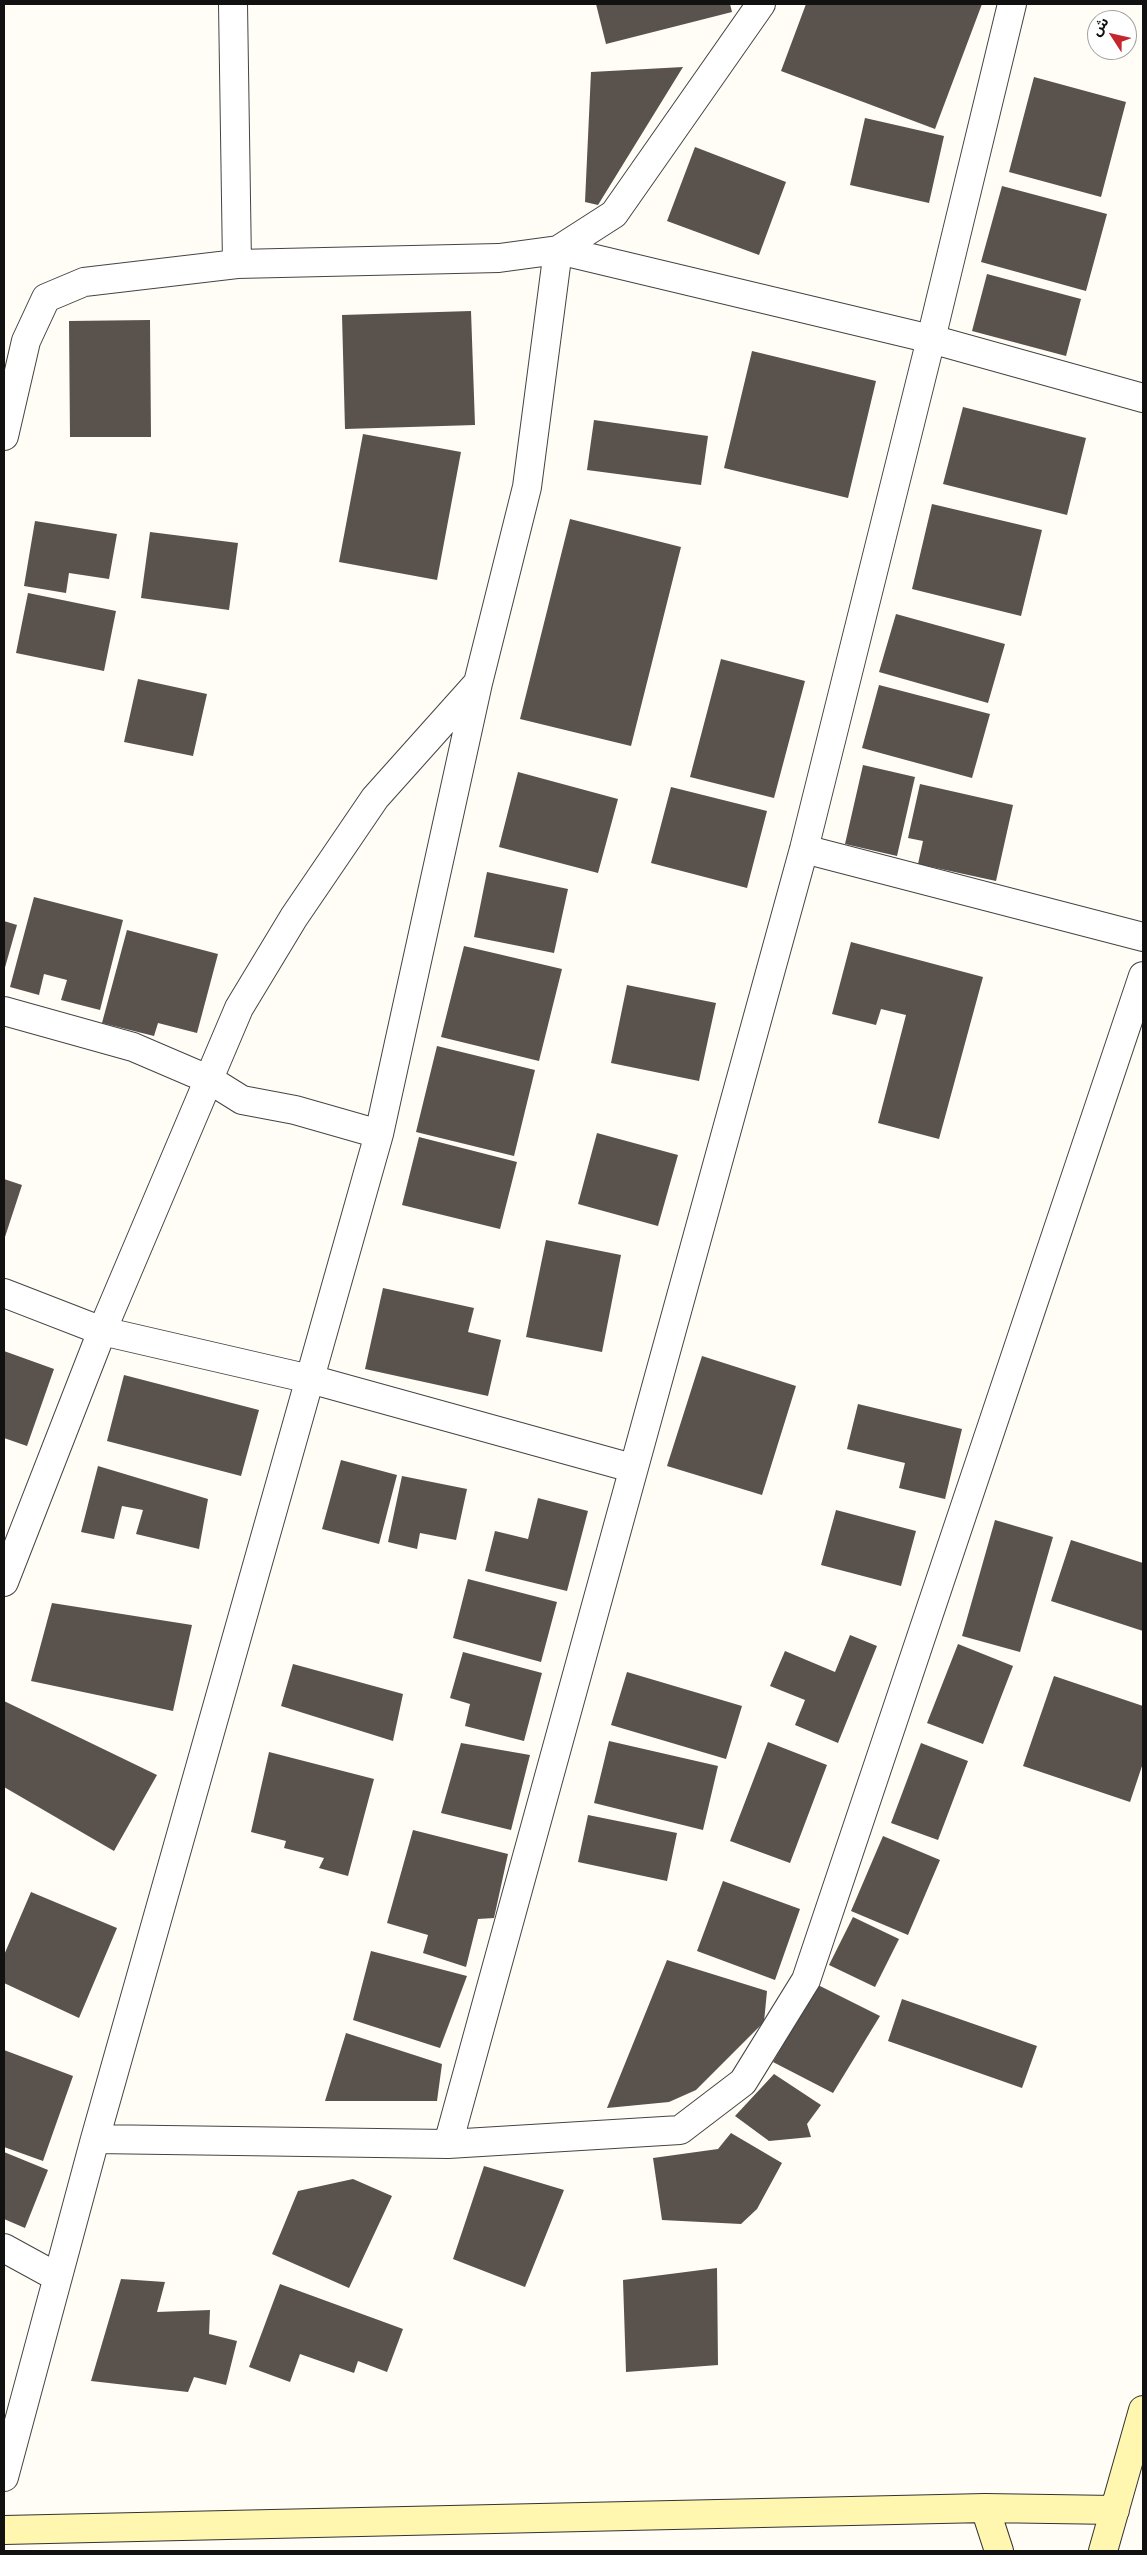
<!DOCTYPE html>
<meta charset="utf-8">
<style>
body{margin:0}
#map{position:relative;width:1147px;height:2555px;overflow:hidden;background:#fffdf5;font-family:Georgia,"Noto Sans Arabic",serif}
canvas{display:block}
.frame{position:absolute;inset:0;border:5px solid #111;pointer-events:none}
.north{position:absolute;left:1087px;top:10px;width:50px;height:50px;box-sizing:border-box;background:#fff;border:1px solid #a0a0a0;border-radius:50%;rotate:305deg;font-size:14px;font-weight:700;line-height:20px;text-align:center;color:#111}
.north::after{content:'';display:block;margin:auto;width:18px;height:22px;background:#c4262e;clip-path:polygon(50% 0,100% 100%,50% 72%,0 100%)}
</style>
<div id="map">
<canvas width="1147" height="2555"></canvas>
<div class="frame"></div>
<div class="north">ش</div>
</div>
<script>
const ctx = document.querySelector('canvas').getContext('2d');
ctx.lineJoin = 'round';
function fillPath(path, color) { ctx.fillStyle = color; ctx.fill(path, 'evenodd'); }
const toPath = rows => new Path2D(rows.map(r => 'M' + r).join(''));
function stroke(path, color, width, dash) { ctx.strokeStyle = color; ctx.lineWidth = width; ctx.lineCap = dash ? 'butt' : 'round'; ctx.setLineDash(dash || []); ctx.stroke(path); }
const building = toPath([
 [596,4,730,4,732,12,606,44],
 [806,4,982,4,935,129,781,71],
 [683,67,598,205,585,202,591,72],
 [1034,77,1126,102,1101,197,1009,172],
 [865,118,944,136,929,203,850,185],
 [695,147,786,182,759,255,667,221],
 [1002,186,1107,214,1086,291,981,262],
 [987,274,1081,299,1066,356,972,331],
 [471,311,475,425,345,429,342,315],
 [150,320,151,437,70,437,69,321],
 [752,351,876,381,848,498,724,468],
 [963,407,1086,438,1067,515,943,484],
 [594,420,708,436,701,485,587,470],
 [363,434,461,452,437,580,339,562],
 [932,504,1042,530,1021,616,912,589],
 [570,519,681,547,631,746,520,719],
 [35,521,117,534,109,579,69,573,66,593,24,586],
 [150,532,238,543,229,610,141,598],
 [28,593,116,611,104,671,16,653],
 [896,614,1005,644,988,703,879,672],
 [721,659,805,681,774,798,690,777],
 [138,679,207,694,193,756,124,742],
 [879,685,990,714,972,778,862,748],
 [863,765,915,777,897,856,845,844],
 [518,772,618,799,598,873,499,847],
 [920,784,1013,805,996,881,918,864,923,841,908,838],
 [671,787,767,811,747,888,651,863],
 [487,872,568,889,554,953,474,937],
 [34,897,123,920,100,1010,61,1000,67,980,44,974,39,995,10,987],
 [4,921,17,925,4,971],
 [127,930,218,954,197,1033,158,1023,154,1036,102,1023],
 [851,942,983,977,939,1139,878,1123,906,1015,881,1009,876,1025,832,1014],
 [464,946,562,969,539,1061,441,1037],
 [627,985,716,1003,699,1081,611,1063],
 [437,1046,535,1070,514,1156,416,1132],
 [597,1133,678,1155,658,1226,578,1204],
 [419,1137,517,1162,500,1229,402,1205],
 [4,1179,22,1185,4,1240],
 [546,1240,621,1255,602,1352,526,1337],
 [383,1288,474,1308,468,1332,501,1340,488,1396,365,1369],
 [4,1351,54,1369,27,1446,4,1438],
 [702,1356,796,1386,762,1495,667,1466],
 [124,1375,259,1410,241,1476,107,1441],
 [858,1404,962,1429,945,1499,899,1488,905,1463,847,1449],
 [341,1460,397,1475,379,1544,322,1529],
 [98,1466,208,1499,199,1549,136,1534,143,1510,122,1506,114,1539,81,1532],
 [402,1476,467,1489,456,1540,420,1533,417,1549,388,1542],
 [538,1498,588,1511,567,1591,485,1571,495,1531,528,1539],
 [836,1510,916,1531,901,1586,821,1565],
 [995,1520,1053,1537,1020,1652,962,1636],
 [1071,1540,1143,1563,1143,1631,1051,1601],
 [468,1579,557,1602,541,1662,453,1638],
 [52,1603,192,1625,173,1711,31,1681],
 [850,1635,877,1646,838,1743,795,1725,805,1700,770,1686,785,1651,835,1672],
 [958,1644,1013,1666,983,1744,927,1723],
 [463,1652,542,1673,524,1741,465,1726,470,1704,450,1698],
 [293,1664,403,1694,393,1741,281,1706],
 [627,1672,742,1706,726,1759,611,1725],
 [1054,1676,1143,1706,1143,1763,1130,1802,1023,1766],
 [4,1701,157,1775,114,1851,4,1787],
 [609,1741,718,1766,703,1830,594,1803],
 [768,1742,827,1765,790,1863,730,1841],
 [461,1743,530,1755,511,1830,441,1813],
 [921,1743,968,1761,938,1840,891,1823],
 [269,1752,374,1779,348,1876,319,1868,324,1858,284,1848,286,1841,251,1832],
 [588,1815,677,1833,667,1881,578,1862],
 [413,1830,508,1854,494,1918,478,1919,466,1967,423,1953,428,1935,387,1923],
 [883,1836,940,1860,908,1935,851,1911],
 [723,1881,800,1909,775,1980,697,1951],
 [31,1892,117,1928,79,2018,4,1983,4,1955],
 [853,1917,899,1939,875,1987,829,1965],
 [371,1951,467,1976,440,2048,353,2020],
 [667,1960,767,1991,764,2022,696,2090,669,2102,607,2108],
 [818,1985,880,2016,833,2093,773,2062],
 [902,1999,1037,2046,1022,2088,888,2041],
 [346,2033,442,2064,437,2101,325,2101],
 [4,2050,73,2076,43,2161,4,2147],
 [774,2074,821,2105,807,2124,811,2137,769,2141,735,2116],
 [731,2133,782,2163,757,2209,741,2224,662,2220,653,2158,718,2149],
 [4,2152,48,2170,25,2228,4,2219],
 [484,2166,564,2190,525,2287,453,2259],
 [353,2179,392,2196,349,2288,272,2254,298,2191],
 [717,2268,718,2365,626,2372,623,2280],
 [121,2279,165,2282,157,2312,210,2310,209,2334,237,2341,226,2385,194,2377,188,2392,91,2381],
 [280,2284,403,2329,387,2372,358,2361,354,2373,300,2354,290,2382,249,2367]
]);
const street = toPath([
 [233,4,237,264],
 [4,436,26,341,46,298,84,282,237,264,499,258,558,250,931,339,1143,398],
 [804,849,1143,937],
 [4,1011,133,1047,210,1080,242,1100,295,1110,379,1134],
 [4,1293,102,1331,310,1379,632,1468],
 [4,1582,102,1331,239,1008,294,917,375,798,477,684],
 [95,2139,448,2144,680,2130,743,2082,806,1980,1143,976],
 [448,2144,804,849,931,339,1012,4],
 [4,2248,57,2277],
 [4,2477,95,2139,379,1134,478,683,527,487,558,250,614,214,761,4]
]);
const secondary = toPath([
 [985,2508,999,2551],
 [4,2530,985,2508,1115,2510],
 [1103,2551,1143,2410]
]);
fillPath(building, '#5a524d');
stroke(street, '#444', 30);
stroke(secondary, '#333', 30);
stroke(street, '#fff', 28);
stroke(secondary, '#fff6b0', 28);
</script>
